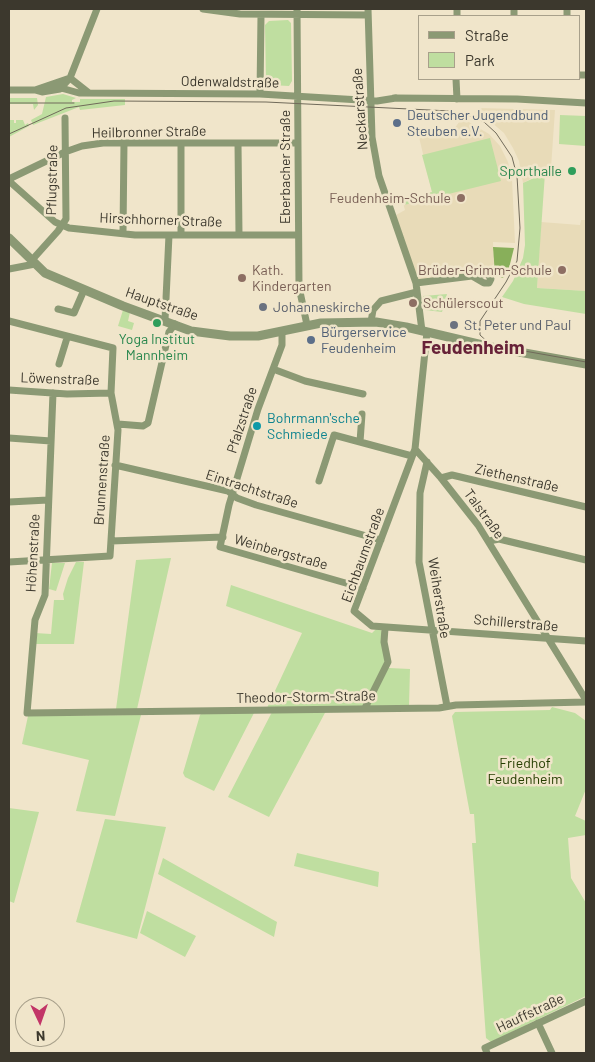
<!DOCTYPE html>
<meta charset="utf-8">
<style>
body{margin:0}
#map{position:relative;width:595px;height:1062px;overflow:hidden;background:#f0e5ca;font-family:Barlow,sans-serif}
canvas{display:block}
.frame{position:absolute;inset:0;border:10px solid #3c382d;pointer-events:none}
.legend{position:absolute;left:418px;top:15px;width:162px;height:65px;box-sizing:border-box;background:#f0e5ca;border:1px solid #a8a08b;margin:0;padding:6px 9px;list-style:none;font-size:15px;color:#3c382d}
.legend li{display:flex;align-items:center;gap:10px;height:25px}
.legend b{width:25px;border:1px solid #a8a08b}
.north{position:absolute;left:15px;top:997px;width:50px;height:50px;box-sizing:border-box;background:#f0e5ca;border:1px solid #a8a08b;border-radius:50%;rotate:177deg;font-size:14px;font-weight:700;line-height:20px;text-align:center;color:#3c382d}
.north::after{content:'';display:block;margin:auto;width:18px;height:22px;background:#c23567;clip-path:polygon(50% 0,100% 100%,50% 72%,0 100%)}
</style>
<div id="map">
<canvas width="595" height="1062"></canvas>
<div class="frame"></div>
<ul class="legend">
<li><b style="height:6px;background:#8b9974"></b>Straße</li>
<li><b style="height:14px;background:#bfdea0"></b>Park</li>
</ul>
<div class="north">N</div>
</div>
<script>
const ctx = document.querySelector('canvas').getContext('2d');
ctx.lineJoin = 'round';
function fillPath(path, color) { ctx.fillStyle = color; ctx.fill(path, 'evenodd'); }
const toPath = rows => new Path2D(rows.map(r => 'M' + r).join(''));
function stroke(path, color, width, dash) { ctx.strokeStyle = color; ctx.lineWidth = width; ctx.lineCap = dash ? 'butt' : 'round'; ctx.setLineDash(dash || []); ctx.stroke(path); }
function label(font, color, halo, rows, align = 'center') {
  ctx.font = font + ' Barlow,sans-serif'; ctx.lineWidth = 5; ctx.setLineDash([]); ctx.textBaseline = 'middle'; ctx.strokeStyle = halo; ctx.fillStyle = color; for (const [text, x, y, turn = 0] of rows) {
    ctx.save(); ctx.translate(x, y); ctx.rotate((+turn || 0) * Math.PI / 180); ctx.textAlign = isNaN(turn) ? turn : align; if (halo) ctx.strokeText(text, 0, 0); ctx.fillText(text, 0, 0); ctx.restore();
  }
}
const built = toPath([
 [478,108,555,110,551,168,523,183,519,161,513,148,504,133,478,111],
 [462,118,489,134,500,146,508,162,512,179,515,243,493,242,494,264,487,270,417,280,396,215,405,210,402,200,432,192,419,137,454,129],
 [581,220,586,220,586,291,537,288,541,222,580,225]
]);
const green = toPath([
 [288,20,291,23,292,81,289,86,270,85,266,81,265,25,269,21],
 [63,94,76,98,72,100,72,102,80,102,80,99,125,99,125,105,80,110,79,107,33,125,31,120,42,114,46,97],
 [9,98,37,98,38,105,34,110,33,104,9,104],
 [560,115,586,116,586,146,559,144],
 [9,120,14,120,14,123,16,123,16,120,23,120,25,125,28,123,29,126,9,137],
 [490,138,501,181,404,205,403,200,432,192,422,155],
 [545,173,537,288,586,291,586,314,524,304,502,297,513,281,523,258,525,245,523,183],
 [447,294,442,312,425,310,423,296],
 [123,310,130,312,128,321,134,323,132,330,118,326],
 [171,558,137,709,116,709,136,560],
 [76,562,84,562,74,644,34,644,35,633,51,634,54,600,64,600,63,594,68,578],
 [52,563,65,563,56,591,49,589],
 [231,585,372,633,377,628,381,629,389,668,410,669,409,706,267,708,302,633,226,606],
 [552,707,575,713,586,721,586,789,575,816,586,821,586,835,568,838,571,878,586,903,586,996,491,1042,486,1038,472,843,476,843,474,814,470,814,452,716,455,712,550,710],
 [326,711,269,817,228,797,272,712],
 [202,713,254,713,214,791,185,777,183,773,200,715],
 [141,715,115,816,76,811,89,760,22,744,28,716],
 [9,808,39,812,14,903,9,901],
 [105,819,166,827,137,939,76,922],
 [297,853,379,872,378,887,294,866],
 [163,858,277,922,274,937,158,874],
 [147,911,196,936,185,957,140,933]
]);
const forest = toPath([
 [493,247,514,248,509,268,503,278,495,275]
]);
const minor = toPath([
 [203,9,240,14,368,15],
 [297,9,299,287,307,325],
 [368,9,372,137,379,176,416,283,422,331],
 [457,16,457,9],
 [514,16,514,9],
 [567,16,567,9],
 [579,75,586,75],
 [70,78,89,93],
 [456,79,457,99],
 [61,88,79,93,260,94,377,101,396,98],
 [9,90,35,90,70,78],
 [35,90,42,92,60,89,70,78,97,9],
 [260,94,261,15],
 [394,98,517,99,586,103],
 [181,143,181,235],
 [238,143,239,235],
 [9,179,65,152,82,146,103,143,298,143],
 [9,181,55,222,69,228,135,235,298,235],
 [123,233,124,142],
 [32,260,58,231,66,219,65,118],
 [9,269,35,264],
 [416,283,472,276,484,283,489,283,491,279,487,273,472,276],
 [58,309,74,313,84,290],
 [165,320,169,235],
 [9,321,113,348,111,393,118,430,110,556,9,562],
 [371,322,373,310,381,301,417,292],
 [282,331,282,345,258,409,229,505,220,547,363,588],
 [427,332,415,449,354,611,372,626,586,641],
 [59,364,67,338],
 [273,369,305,381,363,394],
 [9,390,67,394,111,393],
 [53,393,45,595,35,620,27,713,439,708,456,705,586,702],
 [118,424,143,426,148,423,169,332,175,324],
 [9,438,51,441],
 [360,442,362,414],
 [415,449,441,478,478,525,586,700],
 [427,462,420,493,419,562,447,706],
 [115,465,228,491,237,498,256,505,381,540],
 [441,478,452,475,586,507],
 [319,481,334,435,412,456],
 [9,502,48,500],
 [111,541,223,537],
 [489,541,499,539,586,560],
 [365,708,388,662,384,642,385,628],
 [538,1023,552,1053],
 [487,1053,485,1048,586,1001]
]);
const tertiary = toPath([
 [9,238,45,273,123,306,191,331,230,336,258,336,321,323,376,322,406,327,491,347,586,364]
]);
const tram = toPath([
 [9,103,74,103],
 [9,134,66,108,114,101,266,102,450,111,471,116,484,122,496,133,512,157,517,176,520,228,517,261,506,282,480,321,480,335,491,345,586,362]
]);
const markers = [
 [397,123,5,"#5c6f8a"],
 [572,171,5,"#2e9e5b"],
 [461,198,5,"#8d6e63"],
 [562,270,5,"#8d6e63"],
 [242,278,5,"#8d6e63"],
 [413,303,5,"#8d6e63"],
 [263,307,5,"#6b7280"],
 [157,323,5,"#2e9e5b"],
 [454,325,5,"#6b7280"],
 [311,340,5,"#5c6f8a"],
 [257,426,5,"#0f9aa8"]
];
const streetNames = [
 ["Odenwaldstraße",230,82,1],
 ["Neckarstraße",360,109,-94],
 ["Heilbronner Straße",149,132,-1],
 ["Eberbacher Straße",285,167,-90],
 ["Pflugstraße",52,180,-89],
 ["Hirschhorner Straße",161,220,2],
 ["Hauptstraße",162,304,19],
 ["Löwenstraße",60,379,2],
 ["Pfalzstraße",242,420,-72],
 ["Ziethenstraße",517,478,13],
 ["Brunnenstraße",102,480,-86],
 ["Eintrachtstraße",252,489,18],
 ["Talstraße",484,514,54],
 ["Weinbergstraße",281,552,16],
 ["Höhenstraße",33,553,-87],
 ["Eichbaumstraße",363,555,-70],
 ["Weiherstraße",439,598,81],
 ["Schillerstraße",516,623,5],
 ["Theodor-Storm-Straße",306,697,-1],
 ["Hauffstraße",530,1013,-25]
];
const serviceNames = [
 ["Deutscher Jugendbund",407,115],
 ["Steuben e.V.",407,131],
 ["Bürgerservice",321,332],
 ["Feudenheim",321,348]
];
const leisureNames = [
 ["Sporthalle",562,171],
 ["Yoga Institut",157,339,"center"],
 ["Mannheim",157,355,"center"]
];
const educationNames = [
 ["Feudenheim-Schule",451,198],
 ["Kath.",252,270,"left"],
 ["Kindergarten",252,286,"left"],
 ["Brüder-Grimm-Schule",552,270],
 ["Schülerscout",423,303,"left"]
];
const worshipNames = [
 ["Johanneskirche",273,307],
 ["St. Peter und Paul",464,325]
];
const cultureNames = [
 ["Bohrmann'sche",267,418],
 ["Schmiede",267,434]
];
const parkNames = [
 ["Friedhof",525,763],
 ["Feudenheim",525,779]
];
const districtNames = [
 ["Feudenheim",473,348]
];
fillPath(built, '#e8dbb8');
fillPath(green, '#bfdea0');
fillPath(forest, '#88af5a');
stroke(minor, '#8b9974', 7);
stroke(tertiary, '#8b9974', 9);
stroke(tram, '#706a5a', 1);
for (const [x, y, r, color] of markers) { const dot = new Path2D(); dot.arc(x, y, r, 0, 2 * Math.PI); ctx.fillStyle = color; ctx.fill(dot); stroke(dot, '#f0e5ca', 2); }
label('14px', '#3c382d', '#f0e5ca', streetNames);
label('14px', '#4e5e75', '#f0e5ca', serviceNames, 'left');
label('14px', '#27864d', '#f0e5ca', leisureNames, 'right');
label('14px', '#785e54', '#f0e5ca', educationNames, 'right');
label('14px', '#5b616d', '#f0e5ca', worshipNames, 'left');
label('14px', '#0d838f', '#f0e5ca', cultureNames, 'left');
label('14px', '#263e00', '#f0e5ca', parkNames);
label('bold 19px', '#672238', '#f0e5ca', districtNames);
</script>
